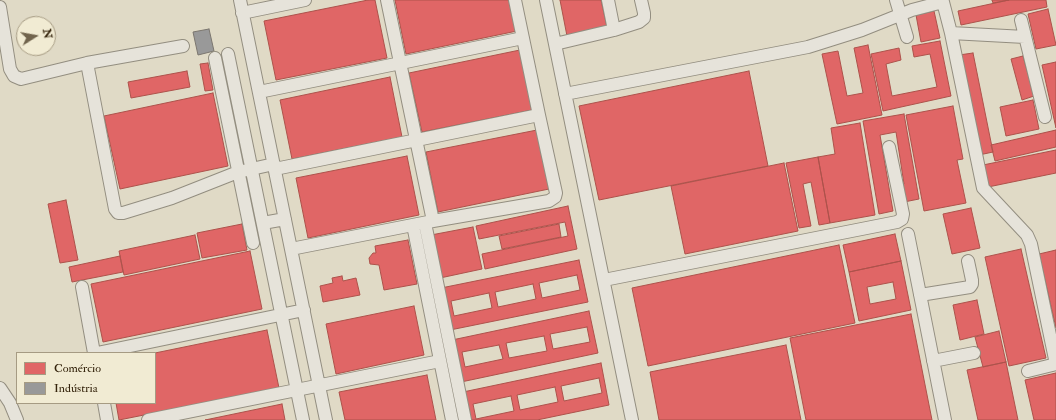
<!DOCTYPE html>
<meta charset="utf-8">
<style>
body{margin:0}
#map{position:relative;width:1056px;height:420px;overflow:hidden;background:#e0dac6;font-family:"IM FELL Double Pica",serif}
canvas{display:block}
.legend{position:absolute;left:16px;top:352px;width:140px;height:52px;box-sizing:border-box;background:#f1ebd3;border:1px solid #a69b83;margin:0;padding:5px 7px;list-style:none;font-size:12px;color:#35240c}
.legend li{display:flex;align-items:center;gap:8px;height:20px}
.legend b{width:20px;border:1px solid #a69b83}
.north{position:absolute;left:16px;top:16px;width:40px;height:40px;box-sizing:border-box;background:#f1ebd3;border:1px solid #a69b83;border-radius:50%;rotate:79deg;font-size:11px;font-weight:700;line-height:16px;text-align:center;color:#35240c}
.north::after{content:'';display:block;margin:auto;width:14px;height:18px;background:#71644d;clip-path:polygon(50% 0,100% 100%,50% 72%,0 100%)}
</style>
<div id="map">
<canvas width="1056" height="420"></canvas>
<ul class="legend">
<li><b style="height:11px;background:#e06666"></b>Comércio</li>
<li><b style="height:11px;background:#999"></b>Indústria</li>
</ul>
<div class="north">N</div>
</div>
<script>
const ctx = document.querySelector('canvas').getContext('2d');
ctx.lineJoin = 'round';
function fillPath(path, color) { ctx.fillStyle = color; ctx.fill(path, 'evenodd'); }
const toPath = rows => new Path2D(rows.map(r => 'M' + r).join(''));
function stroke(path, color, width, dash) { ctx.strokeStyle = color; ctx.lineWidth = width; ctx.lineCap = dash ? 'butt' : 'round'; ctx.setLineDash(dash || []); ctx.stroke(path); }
const shops = toPath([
 [368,0,375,0,387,58,276,80,264,21,368,0],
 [395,0,510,0,517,31,406,54,395,0],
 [560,0,601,0,607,27,567,36,560,0],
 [992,0,1009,0,993,3,992,0],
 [1009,0,1046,0,1047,7,961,25,958,11,1009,0],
 [1048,9,1056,45,1036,49,1028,14,1048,9],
 [934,11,940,38,921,42,916,15,934,11],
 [940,41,951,96,883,111,871,54,899,48,901,60,886,64,892,96,937,87,930,54,914,57,912,46,940,41],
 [868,45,882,115,837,124,822,54,838,51,847,96,863,93,854,48,868,45],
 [520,50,532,110,422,132,409,73,520,50],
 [973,53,993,152,979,155,959,55,973,53],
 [1023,56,1034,96,1022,100,1011,59,1023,56],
 [1056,62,1056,128,1042,65,1056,62],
 [208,63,213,90,205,91,200,64,208,63],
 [187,71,190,87,131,98,128,82,187,71],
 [749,71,768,166,599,200,579,106,749,71],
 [390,77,402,137,292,159,280,100,390,77],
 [213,93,228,166,120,189,104,116,213,93],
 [1033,100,1039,129,1006,136,1000,107,1033,100],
 [953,106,963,159,957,160,966,203,924,211,906,115,953,106],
 [904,114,919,199,904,202,901,184,904,184,896,132,880,135,893,211,879,214,863,121,904,114],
 [860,123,875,215,830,223,818,157,835,154,831,128,860,123],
 [537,130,549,189,438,212,426,152,537,130],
 [1056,130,1056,147,995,161,991,145,1056,130],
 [1056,150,1056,173,988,187,983,165,1056,150],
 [407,156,419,215,308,238,296,178,407,156],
 [818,157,830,223,819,225,811,182,803,184,811,226,799,228,786,163,818,157],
 [784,163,798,231,685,254,671,186,784,163],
 [66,200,78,260,60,263,48,204,66,200],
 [568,206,577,249,485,269,482,254,568,236,565,222,479,239,476,226,568,206],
 [971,208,980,248,952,254,943,214,971,208],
 [242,224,247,250,202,258,197,233,242,224],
 [559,224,561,237,502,249,499,236,559,224],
 [473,227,482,269,440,278,431,235,473,227],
 [895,234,901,261,849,272,843,245,895,234],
 [195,235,200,259,124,275,119,251,195,235],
 [408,240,417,284,384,290,379,265,370,264,369,258,373,253,376,253,375,246,408,240],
 [839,245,855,323,648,366,632,288,839,245],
 [1021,249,1046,358,1009,366,985,257,1021,249],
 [1056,250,1056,328,1039,254,1056,250],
 [250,251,262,309,103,342,91,284,250,251],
 [120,256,123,272,72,282,69,267,120,256],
 [579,260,588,302,450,330,441,288,579,260],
 [577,275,580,290,542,298,539,283,577,275],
 [533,284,536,299,498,307,495,292,533,284],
 [489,293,492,308,454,316,451,301,489,293],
 [901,261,911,310,859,321,849,272,901,261],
 [893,282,896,299,870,304,867,287,893,282],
 [342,276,343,281,356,278,360,295,323,302,320,286,333,283,332,278,342,276],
 [977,300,984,334,960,340,953,305,977,300],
 [414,306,424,355,336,374,326,324,414,306],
 [589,311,598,353,461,382,452,340,589,311],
 [587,327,590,342,553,349,550,334,587,327],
 [544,336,547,351,509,358,506,343,544,336],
 [499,345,503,359,465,367,462,352,499,345],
 [911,314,932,420,806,420,790,338,911,314],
 [267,330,279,388,119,420,116,403,155,403,155,353,267,330],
 [999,331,1006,362,983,367,975,337,999,331],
 [786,345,801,420,659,420,650,372,786,345],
 [1006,362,1018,420,978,420,967,370,1006,362],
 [601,363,609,405,537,420,469,420,463,392,601,363],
 [599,378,602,393,564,401,561,386,599,378],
 [555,387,558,402,520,410,517,395,555,387],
 [511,396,514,411,476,419,473,404,511,396],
 [1056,373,1056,420,1034,420,1025,380,1056,373],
 [427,375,436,420,345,420,339,392,427,375],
 [282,404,285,420,205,420,282,404]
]);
const industry = toPath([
 [209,29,214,51,198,55,193,32,209,29]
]);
const minor = toPath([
 [240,0,326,420],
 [387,0,433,221],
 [546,0,632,420],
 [608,0,614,30],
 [896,0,907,37],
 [0,7,10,69,14,76,21,79,87,63,183,46],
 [242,13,305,0],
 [1021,20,1045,117],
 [951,33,983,188,1027,235,1031,244,1056,364],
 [555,44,614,30,639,22,644,18,644,13,641,0],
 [228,54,303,420],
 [215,58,253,243],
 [87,63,115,209,118,213,123,213,172,198,238,172,274,164],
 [259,92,523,38],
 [565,94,808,47,862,30,912,10,943,2,951,33,1025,37],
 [275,169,539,115],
 [263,223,285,219],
 [425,223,465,420],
 [413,225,452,420],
 [908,234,945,420],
 [291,249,433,221,549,201,555,197,556,193,539,115,515,0],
 [604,280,897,222,902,219,903,214,889,147],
 [82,287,94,353],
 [920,295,970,287,972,284,972,280,968,261],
 [97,353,304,310],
 [933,361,974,353],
 [1028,371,1056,364],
 [0,388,10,403,17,420],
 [104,403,107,420],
 [148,420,440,361]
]);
fillPath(shops, '#e06666');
stroke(shops, '#ad524b', 1);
fillPath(industry, '#999');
stroke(industry, '#7b766f', 1);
stroke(minor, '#938e80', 14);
stroke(minor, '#e6e3da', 12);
</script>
